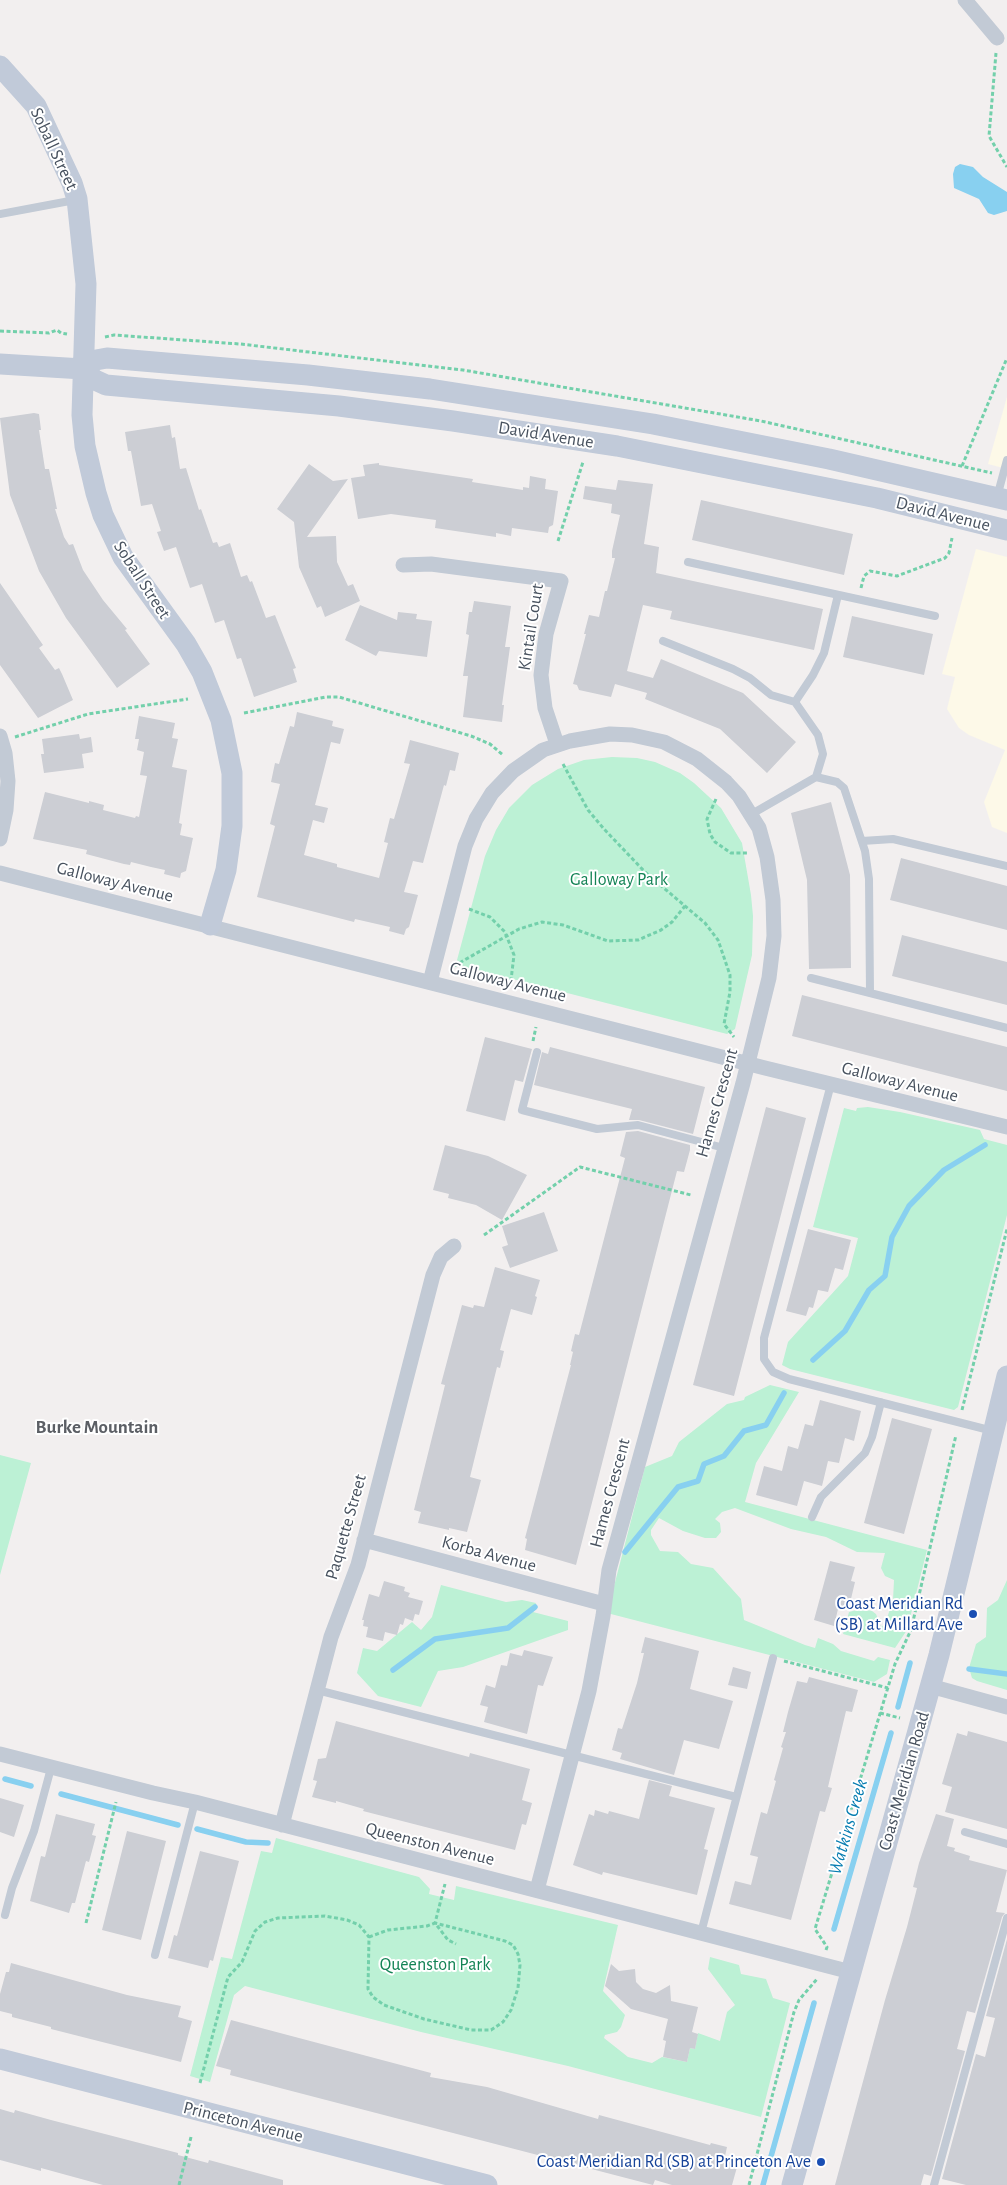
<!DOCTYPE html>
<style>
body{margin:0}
canvas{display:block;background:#f2efef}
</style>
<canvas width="1007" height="2185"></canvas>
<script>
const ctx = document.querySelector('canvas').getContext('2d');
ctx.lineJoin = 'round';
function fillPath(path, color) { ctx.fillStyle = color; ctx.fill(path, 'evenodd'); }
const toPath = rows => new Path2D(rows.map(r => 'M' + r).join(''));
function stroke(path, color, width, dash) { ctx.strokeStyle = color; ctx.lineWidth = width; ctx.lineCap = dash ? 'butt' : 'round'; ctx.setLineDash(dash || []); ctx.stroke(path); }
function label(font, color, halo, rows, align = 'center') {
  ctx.font = font + ' "Alegreya Sans",sans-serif'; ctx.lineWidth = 4; ctx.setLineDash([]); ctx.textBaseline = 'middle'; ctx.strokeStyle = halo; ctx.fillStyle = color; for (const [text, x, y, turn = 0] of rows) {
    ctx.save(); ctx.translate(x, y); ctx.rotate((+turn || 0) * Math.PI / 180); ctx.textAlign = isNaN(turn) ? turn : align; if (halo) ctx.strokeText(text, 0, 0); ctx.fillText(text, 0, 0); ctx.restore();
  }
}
const commercial = toPath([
 [1007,397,1007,469,988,464],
 [976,549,1007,557,1007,833,992,827,984,802,1005,750,969,735,959,728,947,709,955,677,942,674]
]);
const green = toPath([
 [612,757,637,758,655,762,680,773,694,783,721,808,742,843,751,895,753,916,752,955,735,1029,727,1034,462,966,457,960,485,856,496,830,509,808,532,785,558,769,584,760],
 [868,1107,900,1112,980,1130,984,1139,1007,1145,1007,1215,958,1407,954,1410,790,1369,782,1365,788,1342,848,1276,858,1238,813,1227,844,1108,856,1111,857,1108],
 [770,1385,799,1392,756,1463,745,1502,927,1550,907,1630,895,1648,843,1634,849,1612,861,1609,872,1611,876,1614,881,1627,885,1624,893,1600,894,1580,885,1576,881,1568,885,1553,857,1552,826,1537,791,1529,735,1508,722,1512,715,1519,720,1523,721,1532,716,1538,705,1538,683,1531,659,1518,651,1530,651,1535,660,1551,678,1552,691,1564,713,1568,741,1599,744,1620,805,1645,815,1648,818,1638,833,1644,841,1651,874,1661,878,1657,890,1660,887,1674,874,1682,607,1613,645,1467,672,1456,679,1442,727,1404,744,1400,745,1397],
 [0,1455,31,1463,0,1575],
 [1007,1580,1007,1690,977,1681,972,1678,969,1668,976,1644,986,1637,987,1608,998,1600],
 [441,1585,506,1602,522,1600,536,1603,533,1612,568,1621,568,1630,463,1667,438,1671,421,1707,378,1696,357,1673,363,1648,377,1651,412,1622,421,1630,432,1617],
 [276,1838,419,1877,430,1889,429,1894,454,1900,456,1886,618,1925,603,1991,625,2015,621,2027,617,2032,605,2035,604,2038,628,2057,652,2063,662,2057,687,2062,690,2048,695,2049,698,2033,720,2041,727,2012,735,2005,708,1969,710,1957,739,1965,741,1974,766,1979,773,1998,790,2003,761,2117,568,2066,421,2032,245,1986,234,1995,210,2082,190,2076,221,1957,232,1959,261,1851,272,1853]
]);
const water = toPath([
 [960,164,973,167,983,177,1007,192,1007,211,994,215,988,213,979,199,954,188,953,174,955,167]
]);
const stream = toPath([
 [813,1360,845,1331,869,1290,885,1276,892,1237,909,1206,944,1170,985,1145],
 [625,1552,678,1487,698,1481,704,1464,724,1456,744,1431,766,1425,784,1393],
 [969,1669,1007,1674],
 [393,1670,435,1639,508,1628,535,1607],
 [898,1707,910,1663],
 [5,1779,31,1786],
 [61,1794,178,1825],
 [197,1829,246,1842,268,1843],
 [834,1929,891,1733],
 [763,2185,814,2003]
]);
const building = toPath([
 [34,413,39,414,41,430,39,430,45,469,49,469,57,509,55,509,64,537,69,545,73,544,83,570,103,600,127,629,125,630,150,664,117,688,66,618,39,571,10,495,0,418],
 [170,425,172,438,175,437,180,469,186,468,199,510,201,509,213,543,217,542,219,547,230,543,241,577,247,575,250,582,252,581,266,618,275,615,296,668,293,669,297,682,254,697,241,658,237,659,224,620,215,623,202,584,190,588,176,547,164,551,157,532,161,531,152,504,141,506,131,451,128,451,125,432],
 [379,463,379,465,473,479,472,482,523,490,523,487,529,488,530,476,546,479,545,489,558,491,553,525,549,527,548,533,512,528,511,536,496,533,496,537,435,528,436,520,391,514,358,519,351,478,365,476,363,465],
 [309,464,333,481,348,479,307,537,336,536,337,562,348,586,353,584,360,601,325,617,321,606,317,608,299,567,294,522,277,509],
 [618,480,653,484,644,544,659,547,656,573,823,609,814,650,670,619,672,611,643,605,627,671,653,678,661,659,743,693,796,742,767,773,720,729,645,699,647,693,615,684,611,697,579,690,577,685,573,684,586,634,584,634,589,615,599,617,605,591,607,591,615,558,612,558,612,551,620,515,611,513,612,504,583,499,585,486,616,490],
 [701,500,853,534,844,575,692,540],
 [0,583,43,645,39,648,55,670,59,668,62,674,73,700,38,718,0,665],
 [474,601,511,606,505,647,510,647,502,705,504,705,502,722,463,717,468,676,463,676,469,635,466,634,469,612,472,612],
 [360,605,397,620,398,612,417,614,416,619,432,621,427,657,379,651,376,656,345,640],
 [852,616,933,634,924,675,843,657],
 [297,712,333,721,332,726,344,729,340,744,331,742,315,805,328,808,324,823,313,820,304,855,337,864,337,867,379,878,388,843,384,842,390,818,394,819,410,764,404,763,410,740,459,753,455,771,450,770,446,786,444,785,423,863,413,861,404,892,418,895,409,927,406,929,404,935,389,931,390,927,355,919,354,922,257,897,275,826,270,824,280,784,271,782,275,763,279,764,290,726,294,727],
 [139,716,175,723,172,738,178,739,172,767,187,770,179,823,182,824,180,835,193,838,186,871,181,873,180,878,164,874,165,870,151,867,131,862,130,865,124,864,86,854,87,850,33,839,45,792,89,803,89,801,104,805,103,810,135,818,136,816,139,817,147,776,140,775,144,752,137,750,139,739,135,739],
 [79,734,80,739,91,737,93,752,82,754,84,768,44,773,41,754,44,754,42,739],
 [831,802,850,875,851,968,809,969,807,880,791,813],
 [901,858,1007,886,1007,930,890,900],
 [902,935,1007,962,1007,1005,892,976],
 [802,995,1007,1047,1007,1091,792,1036],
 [485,1037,532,1049,523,1082,515,1080,505,1121,466,1111],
 [550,1047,705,1087,693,1134,639,1120,629,1120,632,1109,534,1085,542,1052,548,1054],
 [766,1107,806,1118,734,1396,693,1385],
 [638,1131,690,1145,690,1150,684,1172,677,1171,576,1565,525,1550,527,1539,525,1538,571,1365,570,1365,573,1352,571,1351,575,1334,579,1335,625,1158,620,1156,626,1132],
 [445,1145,488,1156,527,1175,502,1220,476,1205,448,1198,449,1194,433,1190],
 [544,1212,558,1251,510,1268,502,1247,508,1245,502,1226],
 [808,1229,851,1240,843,1270,835,1268,828,1292,818,1290,813,1308,809,1307,806,1316,786,1311],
 [495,1267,540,1280,535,1296,537,1297,532,1315,511,1309,500,1350,504,1351,500,1368,497,1367,470,1477,481,1480,467,1532,449,1528,449,1530,418,1523,421,1512,414,1510,445,1385,441,1384,462,1305,473,1308,474,1305,484,1307],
 [820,1400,861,1411,854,1441,845,1438,839,1463,828,1461,822,1486,804,1481,797,1506,756,1495,764,1466,782,1471,788,1446,798,1449,805,1424,813,1426],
 [892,1418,932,1429,904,1534,864,1523],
 [830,1561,855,1567,851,1581,855,1582,850,1603,846,1601,843,1610,838,1609,834,1626,814,1620],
 [384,1581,405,1587,404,1591,410,1593,408,1597,423,1601,419,1615,415,1614,413,1621,405,1618,403,1625,400,1624,397,1635,385,1632,383,1641,366,1637,368,1627,363,1626,364,1620,362,1620,369,1594,379,1597],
 [645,1637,699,1651,690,1689,733,1701,719,1749,684,1740,674,1775,620,1759,622,1753,612,1750,618,1728,622,1729,637,1683,644,1653,641,1653],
 [524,1650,553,1657,543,1686,538,1685,527,1734,484,1722,488,1707,480,1705,486,1685,495,1688,501,1665,507,1666,510,1653,522,1656],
 [733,1667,751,1672,747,1689,728,1685],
 [809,1677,858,1690,852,1712,846,1711,828,1787,832,1788,825,1812,820,1811,791,1920,729,1904,735,1881,751,1885,758,1857,750,1855,761,1812,767,1814,776,1781,774,1780,783,1748,781,1747,786,1732,783,1732,788,1712,797,1681,807,1683],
 [336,1721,469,1757,470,1753,530,1769,522,1800,532,1803,526,1825,522,1824,515,1850,363,1811,364,1809,336,1801,336,1803,312,1797,317,1781,313,1780,318,1759,326,1758],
 [968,1731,1007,1742,1007,1829,945,1812,952,1787,942,1784,957,1733,967,1736],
 [649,1780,672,1786,669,1796,715,1808,704,1849,708,1850,697,1895,603,1872,602,1875,573,1865,589,1814,594,1816,595,1810,608,1814,609,1811,639,1819],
 [0,1798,24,1805,14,1837,0,1832],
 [56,1814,95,1824,92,1835,96,1836,89,1862,86,1861,75,1903,72,1903,69,1913,30,1901,41,1856,45,1857],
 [936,1814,954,1819,947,1846,955,1848,954,1851,970,1856,969,1860,1007,1870,996,1912,1005,1913,1002,1917,975,2013,967,2011,957,2049,965,2051,931,2176,924,2174,921,2185,835,2185,885,2000,907,1927,917,1888,913,1887,919,1863],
 [127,1831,166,1841,141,1940,102,1930],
 [200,1851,239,1861,213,1961,210,1960,208,1968,168,1958,174,1935,177,1936],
 [1007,1939,1007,2185,966,2185,942,2179,976,2054,985,2057,995,2018,986,2016],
 [11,1963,127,1995,181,2006,178,2017,192,2021,181,2062,51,2029,51,2027,12,2017,12,2014,0,2011,0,1994,6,1972,9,1972],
 [611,1964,619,1971,635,1969,636,1982,643,1989,656,1993,670,1985,671,2001,698,2007,692,2032,698,2034,695,2049,690,2048,687,2062,663,2057,666,2041,663,2040,668,2019,631,2009,605,1986],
 [231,2020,431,2073,430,2077,487,2087,598,2119,599,2115,710,2145,711,2143,727,2147,725,2156,739,2160,732,2185,672,2185,655,2180,653,2185,230,2075,231,2070,216,2066],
 [0,2109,14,2113,15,2110,51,2120,178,2153,178,2155,208,2163,209,2160,283,2180,283,2185,103,2185,41,2168,41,2171,0,2160]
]);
const path = toPath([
 [996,53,989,136,1007,167],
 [0,331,49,333,57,330,61,333,67,334],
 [105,337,114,335,240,344,463,370,761,421,992,473],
 [962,466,1007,358],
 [558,541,583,462],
 [861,588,864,576,870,571,897,576,945,558,949,553,952,538],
 [244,713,326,697,339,697,471,736,490,744,503,755],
 [15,737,88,714,188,699],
 [563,764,588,810,604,829,645,872,705,923,718,940,730,975,730,992,724,1024,734,1037],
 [716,799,707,819,710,834,715,842,731,853,747,853],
 [469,909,490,917,505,932,514,955,511,980],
 [454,966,519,929,542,922,563,925,608,941,638,940,661,930,672,922,685,906],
 [533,1041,536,1027],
 [484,1235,580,1167,691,1195],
 [962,1410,1007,1229],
 [784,1661,888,1688],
 [880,1713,900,1718],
 [86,1923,116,1802],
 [369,1937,388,1930,427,1926,435,1923,448,1940,456,1944],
 [826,1950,827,1947,815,1929,895,1664,911,1630,956,1435],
 [200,2083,228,1977,242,1962,255,1931,265,1922,278,1918,325,1916,347,1920,359,1925,369,1937,368,1989,373,1997,384,2005,424,2019,471,2030,491,2030,503,2022,511,2010,518,1988,520,1965,518,1954,513,1945,505,1941,435,1923,445,1884],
 [179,2185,191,2137],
 [749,2185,794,2012,799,2000,817,1979]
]);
const lane = toPath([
 [0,214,75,200],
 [997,497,1007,460],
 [688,562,935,616],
 [663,641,733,669,750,678,771,695,795,702,818,735,823,754,816,777,837,782,844,788,865,851,869,879,870,993,1007,1028],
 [795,702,813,675,824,653,838,595],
 [750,815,816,777],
 [862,841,893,839,1007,866],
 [811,978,870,993],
 [537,1052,522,1110,597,1129,638,1125,724,1148],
 [831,1084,764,1338,764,1359,773,1372,789,1379,993,1431],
 [812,1517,821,1497,865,1453,872,1437,881,1402],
 [317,1690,736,1797],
 [965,1832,1007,1844],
 [5,1915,12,1888,34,1831,51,1768],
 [701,1933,773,1658],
 [155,1955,195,1802],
 [934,2185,1007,1918]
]);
const street = toPath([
 [965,0,997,38],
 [403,565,431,564,561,581,546,634,541,675,545,708,557,744],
 [0,736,5,753,8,781,6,810,0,839],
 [0,873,765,1068,1007,1127],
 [430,982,465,846,476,819,492,793,513,771,543,750,570,741,610,734,632,735,664,742,697,759,726,782,739,796,759,828,767,857,773,900,774,936,769,978,743,1083,609,1570,603,1616,589,1691,537,1890],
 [364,1540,604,1604],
 [930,1686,1007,1707],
 [0,1754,153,1793,195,1802,851,1972],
 [282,1825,331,1637,358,1565,433,1275,441,1257,454,1246]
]);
const secondary = toPath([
 [0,66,36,106,72,183,77,199,86,284,82,415,85,446,96,493,103,515,123,557,186,644,202,672,221,720,232,773,232,826,226,870,210,925],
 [0,364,83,369,96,360,107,358,308,375,430,389,653,424,829,459,1007,500],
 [83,369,93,379,106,385,339,406,453,421,617,446,877,498,1007,530],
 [0,2059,487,2185],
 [792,2185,939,1655,1007,1376]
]);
const markers = [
 [973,1614,5,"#1a4fb4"],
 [821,2162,5,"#1a4fb4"]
];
const streetNames = [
 ["Soball Street",54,149,65],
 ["David Avenue",546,435,9],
 ["David Avenue",943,514,14],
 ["Soball Street",142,580,57],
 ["Kintail Court",531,627,-81],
 ["Galloway Avenue",115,882,14],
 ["Galloway Avenue",508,982,14],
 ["Galloway Avenue",900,1082,14],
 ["Hames Crescent",717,1103,-74],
 ["Hames Crescent",610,1493,-75],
 ["Paquette Street",346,1527,-74],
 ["Korba Avenue",489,1554,15],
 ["Coast Meridian Road",904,1781,-74],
 ["Queenston Avenue",430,1844,14],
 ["Princeton Avenue",243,2122,14]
];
const parkNames = [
 ["Galloway Park",619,880],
 ["Queenston Park",435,1965]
];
const transitNames = [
 ["Coast Meridian Rd",963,1604],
 ["(SB) at Millard Ave",963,1625],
 ["Coast Meridian Rd (SB) at Princeton Ave",811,2162]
];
const neighbourhoodNames = [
 ["Burke Mountain",97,1427]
];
const waterNames = [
 ["Watkins Creek",848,1827,-74]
];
fillPath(commercial, '#fdf9e8');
fillPath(green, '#bcf1d5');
fillPath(water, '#88d0f0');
stroke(stream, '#88d0f0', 5.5);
fillPath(building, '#ccced4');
stroke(path, '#73d0ab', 3, [4, 2.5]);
stroke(lane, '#c2cad5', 8);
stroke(street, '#c2cad5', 15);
stroke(secondary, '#c1cad9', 21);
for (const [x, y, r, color] of markers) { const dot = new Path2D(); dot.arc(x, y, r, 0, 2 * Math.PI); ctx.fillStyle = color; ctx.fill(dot); stroke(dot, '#fff', 2); }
label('18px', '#47515e', '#fff', streetNames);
label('18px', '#138355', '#fff', parkNames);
label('18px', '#164399', '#fff', transitNames, 'right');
label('bold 19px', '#5c5f65', '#fff', neighbourhoodNames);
label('italic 19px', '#077db1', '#fff', waterNames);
</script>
